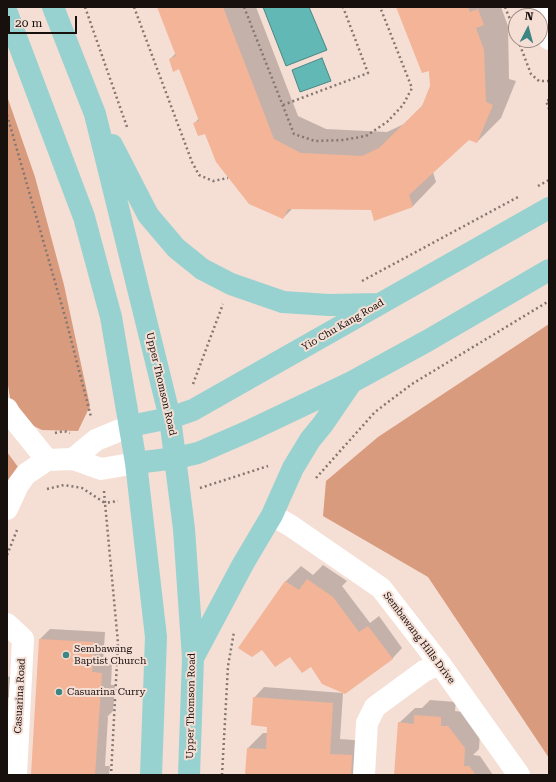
<!DOCTYPE html>
<style>
body{margin:0}
#map{position:relative;width:556px;height:782px;overflow:hidden;background:#f5ded4;font-family:"Roboto Serif",serif}
canvas{display:block}
.frame{position:absolute;inset:0;border:8px solid #17100d;pointer-events:none}
.north{position:absolute;left:508px;top:8px;width:40px;height:40px;box-sizing:border-box;background:#f5ded4;border:1px solid #9c8c84;border-radius:50%;rotate:6deg;font-size:11px;font-weight:700;line-height:16px;text-align:center;color:#17100d}
.north::after{content:'';display:block;margin:auto;width:14px;height:18px;background:#3d8582;clip-path:polygon(50% 0,100% 100%,50% 72%,0 100%)}
.scale{position:absolute;left:8px;top:16px;width:69px;height:18px;box-sizing:border-box;border:2px solid #17100d;border-top:0;padding-left:5px;font-size:12px;line-height:14px;white-space:nowrap;color:#17100d;-webkit-text-stroke:3px #f5ded4;paint-order:stroke}
</style>
<div id="map">
<canvas width="556" height="782"></canvas>
<div class="frame"></div>
<div class="north">N</div>
<div class="scale">20 m</div>
</div>
<script>
const ctx = document.querySelector('canvas').getContext('2d');
ctx.lineJoin = 'round';
function fillPath(path, color) { ctx.fillStyle = color; ctx.fill(path, 'evenodd'); }
const toPath = rows => new Path2D(rows.map(r => 'M' + r).join(''));
function stroke(path, color, width, dash) { ctx.strokeStyle = color; ctx.lineWidth = width; ctx.lineCap = dash ? 'butt' : 'round'; ctx.setLineDash(dash || []); ctx.stroke(path); }
function label(font, color, halo, rows, align = 'center') {
  ctx.font = font + ' "Roboto Serif",serif'; ctx.lineWidth = 4; ctx.setLineDash([]); ctx.textBaseline = 'middle'; ctx.strokeStyle = halo; ctx.fillStyle = color; for (const [text, x, y, turn = 0] of rows) {
    ctx.save(); ctx.translate(x, y); ctx.rotate((+turn || 0) * Math.PI / 180); ctx.textAlign = isNaN(turn) ? turn : align; if (halo) ctx.strokeText(text, 0, 0); ctx.fillText(text, 0, 0); ctx.restore();
  }
}
const forest = toPath([
 [7,96,35,177,64,285,90,406,78,431,42,430,13,416,7,379],
 [549,324,549,758,428,577,323,516,326,481,378,437],
 [7,452,21,471,7,495]
]);
const water = toPath([
 [263,7,309,7,327,50,286,66,263,7],
 [322,58,331,81,300,92,292,70,322,58]
]);
const shadow = toPath([
 [158,7,256,7,298,116,326,129,387,132,404,124,423,105,431,86,429,69,397,7,501,7,508,26,509,79,516,81,501,118,477,142,469,139,433,172,436,182,413,206,375,220,371,209,293,208,283,218,206,132,194,124,199,118,180,68,170,59,176,53],
 [323,565,347,581,342,586,370,623,379,616,402,648,392,659,311,666,290,655,264,650,239,648,286,581,301,566,313,575],
 [50,629,105,632,103,662,112,663,111,685,115,685,113,711,107,717,108,717,105,766,110,766,109,775,32,775,40,639],
 [7,676,10,677,9,697,7,699],
 [264,687,343,693,340,739,367,741,365,775,246,775,248,748,263,733,268,733,268,726,254,698],
 [430,700,456,702,455,711,463,712,480,733,479,749,473,755,480,756,493,775,395,775,399,723,415,708,422,708]
]);
const building = toPath([
 [157,7,223,7,274,139,301,153,362,156,379,148,422,106,430,86,429,71,422,73,396,7,468,7,470,12,478,9,484,25,476,28,484,50,486,102,493,105,477,143,469,140,409,195,413,207,374,221,371,210,288,209,283,219,249,204,216,162,205,134,198,136,193,123,199,121,179,69,173,72,169,59,176,56],
 [307,579,333,597,359,632,368,626,393,659,345,694,322,684,311,667,302,673,290,657,275,667,262,650,252,657,238,648,285,581,299,590],
 [39,639,94,642,92,672,102,673,95,775,31,775],
 [253,697,333,703,330,754,352,755,351,775,245,775,247,748,266,749,267,727,251,725],
 [414,715,441,717,441,726,448,726,465,748,464,766,469,766,476,775,394,775,398,722,414,724]
]);
const path = toPath([
 [85,7,127,127],
 [134,7,192,162,199,175,213,181,228,178],
 [244,7,294,134,315,141,343,140,366,136,387,122,403,105,412,88,380,7],
 [505,7,516,34],
 [518,40,531,74,539,81,549,81],
 [549,100,546,101,549,109],
 [283,105,368,73,343,7],
 [7,115,66,320,91,417],
 [538,186,549,180],
 [362,281,518,197],
 [193,384,223,304],
 [55,433,64,431,70,433],
 [316,478,375,412,412,384,549,301],
 [200,488,268,466],
 [47,489,64,485,82,488,105,503,118,643,111,775],
 [104,491,105,503,118,501],
 [7,555,17,530],
 [222,775,228,666,234,632]
]);
const minor = toPath([
 [540,16,549,39],
 [7,409,10,414,47,460],
 [73,459,96,440,130,426],
 [7,509,18,485,26,474,47,460,73,459,101,469,136,463],
 [272,515,291,526,381,588,440,664,519,775],
 [7,624,23,639,16,775],
 [364,775,367,723,375,707,424,671,440,664]
]);
const major = toPath([
 [53,7,95,114,170,418,184,529,193,658,189,775],
 [7,13,84,217,111,317,136,463,156,637,151,775],
 [112,145,148,215,176,248,202,269,231,284,283,302,329,305,378,304],
 [130,426,170,418,193,410,549,208],
 [136,463,176,458,198,453,251,430,352,382,427,341,549,270],
 [193,658,243,564,272,515,293,468,310,440,323,424,351,383]
]);
const markers = [
 [66,655,4,"#3d8582"],
 [59,692,4,"#3d8582"]
];
const streetNames = [
 ["Yio Chu Kang Road",343,325,-30],
 ["Upper Thomson Road",161,384,77],
 ["Sembawang Hills Drive",419,638,53],
 ["Casuarina Road",20,696,-87],
 ["Upper Thomson Road",191,706,-89]
];
const poiNames = [
 ["Sembawang",74,649],
 ["Baptist Church",74,661],
 ["Casuarina Curry",67,692]
];
fillPath(forest, '#d89b7e');
fillPath(water, '#62b8b5');
stroke(water, '#4c8683', 1);
fillPath(shadow, '#0003');
fillPath(building, '#f3b497');
stroke(path, '#857670', 2.5, [2, 3]);
stroke(minor, '#fff', 22);
stroke(major, '#97d2d0', 22);
for (const [x, y, r, color] of markers) { const dot = new Path2D(); dot.arc(x, y, r, 0, 2 * Math.PI); ctx.fillStyle = color; ctx.fill(dot); stroke(dot, '#f5ded4', 1.5); }
label('10px', '#17100d', '#f5ded4', streetNames);
label('10px', '#17100d', '#f5ded4', poiNames, 'left');
</script>
